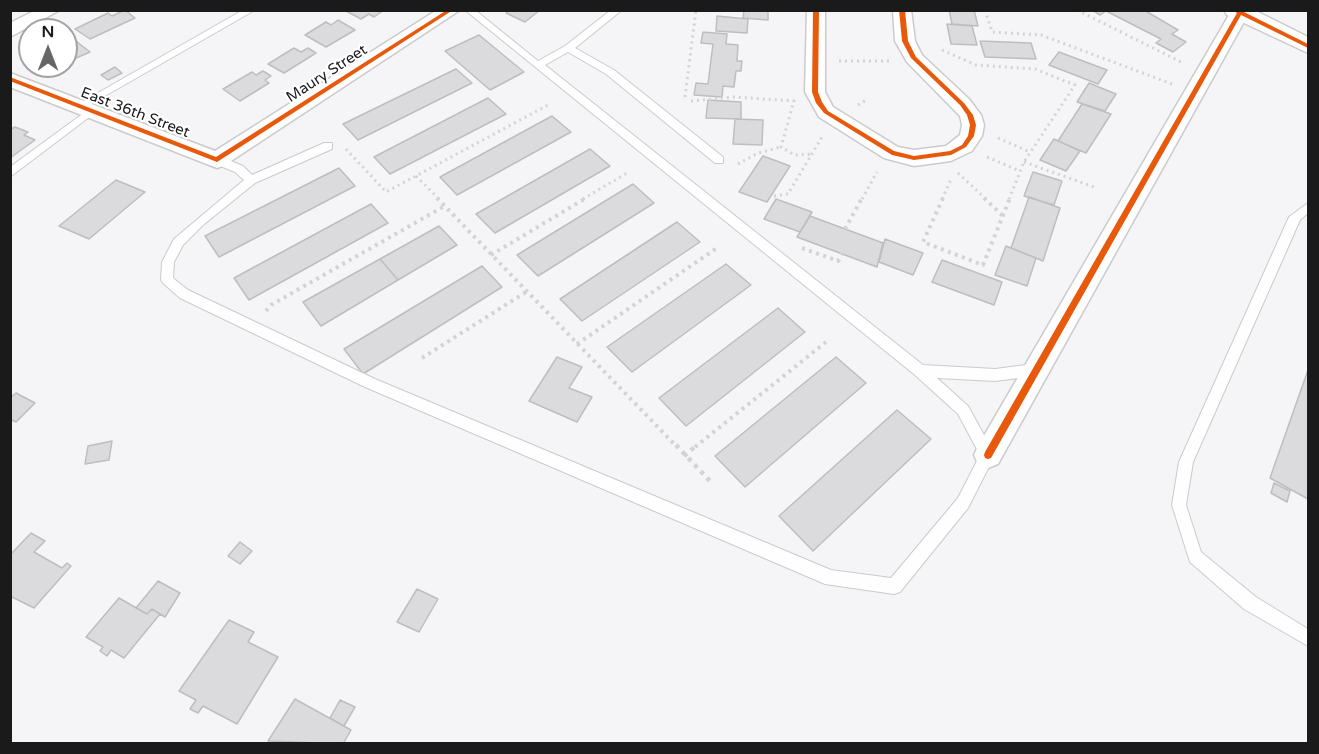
<!DOCTYPE html>
<style>
body{margin:0}
#map{position:relative;width:1319px;height:754px;overflow:hidden;background:#f5f5f7;font-family:"Varela Round",sans-serif}
canvas{display:block}
.frame{position:absolute;inset:0;border:12px solid #1a1a1b;pointer-events:none}
.north{position:absolute;left:18px;top:18px;width:60px;height:60px;box-sizing:border-box;background:#fff;border:2px solid #a3a3a4;border-radius:50%;rotate:0deg;font-size:16px;font-weight:700;line-height:24px;text-align:center;color:#1a1a1b}
.north::after{content:'';display:block;margin:auto;width:21px;height:27px;background:#676768;clip-path:polygon(50% 0,100% 100%,50% 72%,0 100%)}
</style>
<div id="map">
<canvas width="1319" height="754"></canvas>
<div class="frame"></div>
<div class="north">N</div>
</div>
<script>
const ctx = document.querySelector('canvas').getContext('2d');
ctx.lineJoin = 'round';
function fillPath(path, color) { ctx.fillStyle = color; ctx.fill(path, 'evenodd'); }
const toPath = rows => new Path2D(rows.map(r => 'M' + r).join(''));
function stroke(path, color, width, dash) { ctx.strokeStyle = color; ctx.lineWidth = width; ctx.lineCap = dash ? 'butt' : 'round'; ctx.setLineDash(dash || []); ctx.stroke(path); }
function label(font, color, halo, rows, align = 'center') {
  ctx.font = font + ' "Varela Round",sans-serif'; ctx.lineWidth = 4.5; ctx.setLineDash([]); ctx.textBaseline = 'middle'; ctx.strokeStyle = halo; ctx.fillStyle = color; for (const [text, x, y, turn = 0] of rows) {
    ctx.save(); ctx.translate(x, y); ctx.rotate((+turn || 0) * Math.PI / 180); ctx.textAlign = isNaN(turn) ? turn : align; if (halo) ctx.strokeText(text, 0, 0); ctx.fillText(text, 0, 0); ctx.restore();
  }
}
const building = toPath([
 [125,10,135,18,90,39,75,29,108,13,112,16,125,10],
 [344,10,384,10,374,17,369,14,361,19,344,10],
 [510,10,540,10,525,22,506,13,510,10],
 [744,10,768,10,768,20,743,18,744,10],
 [949,10,974,10,978,26,952,24,949,10],
 [1092,10,1144,10,1178,30,1172,34,1186,42,1173,52,1156,43,1161,39,1106,11,1100,15,1092,10],
 [717,16,748,19,747,33,716,31,717,16],
 [338,20,355,30,326,47,305,35,326,22,331,25,338,20],
 [947,24,972,26,977,45,951,44,947,24],
 [703,32,727,34,726,44,738,45,737,61,742,61,741,71,736,71,734,87,723,86,722,97,694,95,696,83,708,84,713,44,701,43,703,32],
 [67,34,90,52,67,62,67,34],
 [479,35,524,72,490,90,445,51,479,35],
 [980,41,1031,43,1036,59,985,57,980,41],
 [294,48,301,52,308,48,316,53,284,73,268,64,294,48],
 [1059,52,1107,70,1098,84,1049,65,1059,52],
 [115,67,122,73,108,80,101,75,115,67],
 [456,69,472,83,358,140,343,124,456,69],
 [263,71,271,76,265,80,269,83,240,101,223,89,252,72,256,75,263,71],
 [1089,83,1116,94,1105,111,1077,102,1089,83],
 [488,98,506,114,390,174,374,157,488,98],
 [708,100,741,102,741,119,706,118,708,100],
 [1082,104,1111,114,1086,153,1058,141,1082,104],
 [552,116,571,132,457,195,440,177,552,116],
 [735,119,763,120,762,145,733,144,735,119],
 [15,127,28,132,24,135,35,140,10,158,10,130,15,127],
 [1054,139,1080,151,1066,171,1040,160,1054,139],
 [590,149,610,166,495,233,476,214,590,149],
 [763,156,790,166,767,202,739,192,763,156],
 [339,168,355,186,219,257,205,236,339,168],
 [1033,172,1062,181,1054,205,1024,196,1033,172],
 [116,180,145,192,89,239,59,226,116,180],
 [633,184,654,203,538,276,517,255,633,184],
 [1029,197,1060,208,1043,261,1011,248,1029,197],
 [776,199,812,212,800,232,764,219,776,199],
 [371,204,388,223,249,300,234,278,371,204],
 [810,216,883,243,877,267,797,237,810,216],
 [677,222,700,242,582,321,560,299,677,222],
 [439,226,457,245,398,280,380,259,439,226],
 [885,239,923,253,913,275,879,262,885,239],
 [1006,246,1036,258,1027,286,995,275,1006,246],
 [380,259,398,280,321,326,303,302,380,259],
 [942,260,1002,282,994,305,932,282,942,260],
 [726,264,751,285,632,372,607,347,726,264],
 [482,266,502,287,363,374,344,349,482,266],
 [778,308,805,332,686,426,659,398,778,308],
 [557,357,582,367,569,388,592,397,577,422,529,401,557,357],
 [836,357,866,383,745,487,715,456,836,357],
 [1308,370,1308,499,1270,478,1308,370],
 [16,393,35,403,16,422,10,419,10,398,16,393],
 [897,410,931,439,813,551,779,516,897,410],
 [112,441,109,460,85,464,88,446,112,441],
 [1274,483,1290,491,1287,502,1271,493,1274,483],
 [31,533,45,541,34,552,62,568,67,563,71,566,34,608,10,596,10,555,31,533],
 [240,542,252,551,240,564,228,556,240,542],
 [158,581,180,593,165,617,152,609,147,614,136,608,158,581],
 [417,589,438,599,419,632,397,622,417,589],
 [119,598,147,614,152,609,160,614,124,658,111,650,107,656,100,651,103,647,86,637,119,598],
 [229,620,254,632,248,642,278,657,237,724,203,706,198,713,190,709,196,700,179,691,229,620],
 [295,699,351,730,343,744,268,741,295,699],
 [340,700,355,707,344,726,330,718,340,700]
]);
const pathFar2 = toPath([
 [985,10,992,32,1041,35,1172,84],
 [1077,10,1183,63],
 [942,50,976,65,1035,69,1075,85,1024,162,1009,199],
 [839,61,889,61],
 [685,97,696,10],
 [691,101,734,97,794,101,781,147,795,155,812,154],
 [858,105,868,99],
 [998,138,1030,152],
 [346,149,386,192,548,105],
 [987,157,1020,171],
 [1024,162,1094,187],
 [738,164,758,153,781,147],
 [958,173,986,199],
 [416,176,439,199],
 [774,196,788,194,822,137],
 [583,199,627,173],
 [862,199,877,172],
 [942,199,952,177]
]);
const pathFar1 = toPath([
 [437,198,677,447],
 [943,198,923,242,983,265,1010,198],
 [984,198,1003,216],
 [845,229,862,198],
 [802,248,838,261,842,253],
 [491,255,586,198],
 [266,311,271,305,443,207],
 [577,344,717,248],
 [422,358,526,292],
 [695,447,826,342]
]);
const path = toPath([
 [676,445,710,481],
 [684,456,697,445]
]);
const service = toPath([
 [243,10,255,10,84,108,80,109,75,106,243,10],
 [465,10,475,10,538,61,565,46,611,10,622,10,575,48,614,70,723,157,723,163,715,163,606,74,568,52,545,65,923,365,995,369,1034,364,1039,366,1041,370,1039,374,1034,376,995,381,937,378,968,406,995,455,968,508,900,592,894,594,825,584,365,387,180,298,163,283,161,280,162,262,174,239,244,180,235,172,213,163,213,157,221,157,243,166,252,175,324,143,332,143,332,149,255,183,203,225,183,245,174,262,173,278,188,290,375,379,831,570,891,578,958,498,980,455,958,414,915,375,465,10],
 [92,107,97,110,96,112,10,177,10,167,92,107],
 [1308,203,1308,213,1300,220,1193,462,1186,505,1201,552,1256,597,1308,629,1308,646,1244,609,1190,562,1172,505,1179,462,1289,217,1308,203]
]);
const minor = toPath([
 [36,10,60,10,10,37,10,23,36,10],
 [437,10,460,10,225,165,217,168,10,87,10,73,215,151,437,10],
 [807,10,825,10,825,92,833,107,898,147,914,150,946,146,960,135,962,125,960,116,907,62,895,41,893,10,911,10,915,41,922,55,969,99,981,115,984,125,982,136,972,151,951,161,914,166,884,158,819,117,805,92,807,10],
 [1232,10,1248,10,1249,13,998,464,988,468,978,464,974,455,978,446,1232,10]
]);
const tertiary = toPath([
 [1224,10,1254,10,1308,37,1308,53,1227,15,1224,10]
]);
const cycleway = toPath([
 [447,10,453,10,217,162,10,81,10,77,216,157,447,10],
 [813,10,819,10,818,92,822,102,828,111,894,151,914,156,950,151,962,145,968,136,970,125,967,115,960,105,911,58,902,41,899,10,905,10,908,41,916,57,964,103,973,115,976,125,974,136,966,147,951,155,914,160,892,155,824,113,816,103,812,92,813,10],
 [1233,10,1240,10,1308,44,1308,48,1241,15,991,458,988,459,985,458,984,455,985,452,1237,13,1233,10]
]);
const farStreetnames = [
 ["Maury Street",327,74,-33],
 ["East 36th Street",135,113,21]
];
fillPath(building, '#dbdbdd');
stroke(building, '#bebdbf', 1.5);
stroke(service, '#cbcacc', 2);
stroke(minor, '#cbcacc', 3);
stroke(tertiary, '#cbcacc', 3);
stroke(pathFar2, '#d3d3d4', 3, [2, 4]);
stroke(pathFar1, '#d3d3d4', 4, [3, 4.5]);
stroke(path, '#d3d3d4', 4.5, [4, 5]);
fillPath(service, '#fefefe');
fillPath(minor, '#fefefe');
fillPath(tertiary, '#fefefe');
fillPath(cycleway, '#e8590c');
label('15px', '#1a1a1b', '#fff', farStreetnames);
</script>
